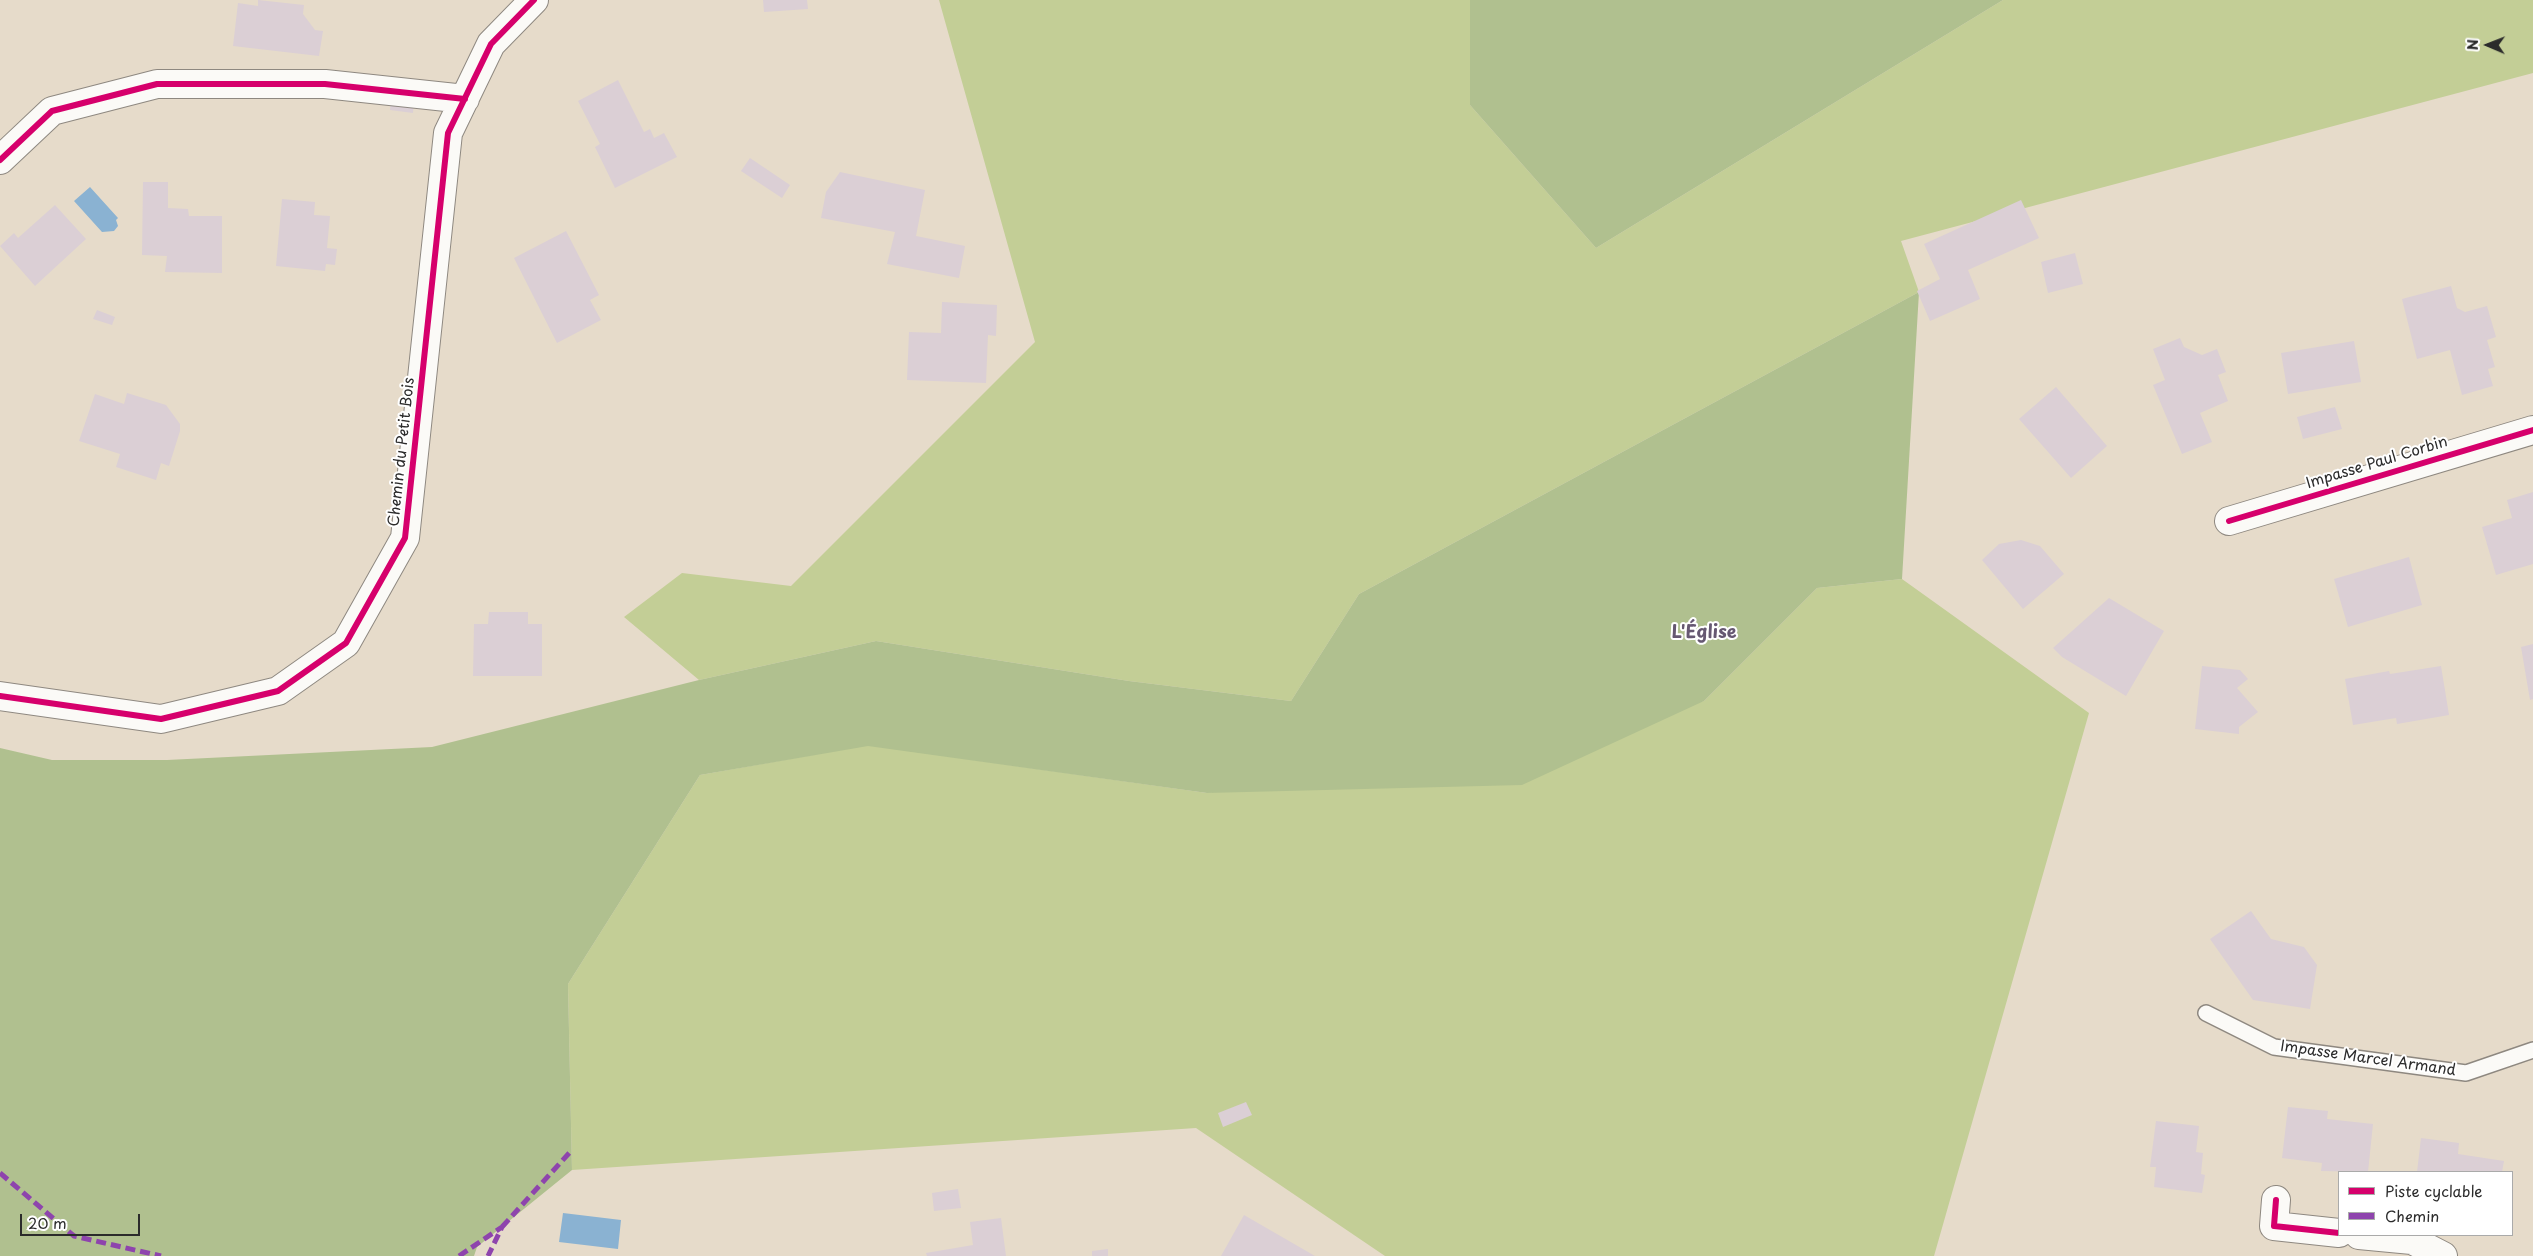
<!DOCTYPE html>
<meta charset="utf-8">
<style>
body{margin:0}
#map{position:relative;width:2533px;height:1256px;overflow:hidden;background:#e6dbca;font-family:"Playpen Sans",sans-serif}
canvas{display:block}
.legend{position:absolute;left:2338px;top:1171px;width:175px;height:65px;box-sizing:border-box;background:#fff;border:1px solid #aaa;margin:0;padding:6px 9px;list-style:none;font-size:15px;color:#2b2b2b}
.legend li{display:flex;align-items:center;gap:10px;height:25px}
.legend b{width:25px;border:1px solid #aaa}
.north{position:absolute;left:2463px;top:20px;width:50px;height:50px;-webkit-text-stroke:4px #fff;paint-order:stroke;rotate:271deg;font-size:14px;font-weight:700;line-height:20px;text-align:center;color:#2b2b2b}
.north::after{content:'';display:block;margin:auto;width:18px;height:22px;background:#2b2b2b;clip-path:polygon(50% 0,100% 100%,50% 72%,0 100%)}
.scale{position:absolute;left:20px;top:1214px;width:120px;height:22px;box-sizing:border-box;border:2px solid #2b2b2b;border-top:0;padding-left:6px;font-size:15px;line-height:18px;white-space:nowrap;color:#2b2b2b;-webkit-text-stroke:4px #fff;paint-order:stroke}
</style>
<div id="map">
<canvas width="2533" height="1256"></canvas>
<ul class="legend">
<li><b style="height:6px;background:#d6006c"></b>Piste cyclable</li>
<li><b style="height:6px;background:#8e44ad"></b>Chemin</li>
</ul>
<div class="north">N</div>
<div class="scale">20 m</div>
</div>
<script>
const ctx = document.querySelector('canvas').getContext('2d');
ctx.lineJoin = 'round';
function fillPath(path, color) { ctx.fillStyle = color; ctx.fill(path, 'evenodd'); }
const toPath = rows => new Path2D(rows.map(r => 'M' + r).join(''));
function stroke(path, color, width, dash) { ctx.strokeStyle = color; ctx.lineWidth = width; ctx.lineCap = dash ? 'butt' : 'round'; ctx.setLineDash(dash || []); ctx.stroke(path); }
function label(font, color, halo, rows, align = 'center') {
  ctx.font = font + ' "Playpen Sans",sans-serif'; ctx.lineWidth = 4; ctx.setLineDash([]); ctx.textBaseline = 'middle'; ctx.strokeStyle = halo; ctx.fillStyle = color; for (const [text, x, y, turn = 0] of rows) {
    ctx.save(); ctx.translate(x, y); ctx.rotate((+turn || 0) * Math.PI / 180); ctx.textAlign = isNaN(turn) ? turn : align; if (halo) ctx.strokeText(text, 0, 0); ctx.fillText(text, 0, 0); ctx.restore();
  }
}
const green = toPath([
 [939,0,1470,0,1470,105,1596,248,2003,0,2533,0,2533,73,1901,241,1919,292,1359,594,1291,701,1129,681,876,641,699,680,624,617,682,573,791,586,1035,342],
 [1902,579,2089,713,1934,1256,1385,1256,1196,1128,572,1170,568,984,700,775,868,745,1207,793,1704,701,1817,588]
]);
const forest = toPath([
 [1470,0,2003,0,1596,248,1470,105],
 [1919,292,1902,579,1817,588,1704,701,1522,785,1207,793,868,746,700,775,568,984,572,1170,477,1247,474,1256,0,1256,0,748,52,760,167,760,432,747,699,680,876,641,1129,681,1291,701,1359,594]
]);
const water = toPath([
 [90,187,118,218,116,220,118,226,114,231,102,232,74,201],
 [563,1213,621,1220,618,1249,559,1242]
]);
const building = toPath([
 [258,0,304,5,303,14,315,30,323,31,319,56,233,46,238,3,258,6],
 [763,0,807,0,808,9,764,12],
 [618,80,644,132,650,129,654,138,664,133,677,157,615,188,595,147,600,144,578,101],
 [391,98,414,100,413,113,390,110],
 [750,158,790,185,782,198,741,171],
 [840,172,925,190,916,236,965,246,959,278,887,264,895,232,821,218,826,192],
 [143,182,168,182,168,208,188,209,189,216,222,216,222,273,165,272,167,256,142,255],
 [282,199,315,202,314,215,330,216,327,248,337,249,335,265,326,264,325,271,276,266],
 [2021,200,2039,238,1968,270,1980,299,1930,321,1917,291,1940,279,1924,244],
 [55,205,86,239,35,286,0,246,14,233,18,238],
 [566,231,599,295,590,300,601,320,557,343,514,258],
 [2075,253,2083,284,2048,293,2041,262],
 [2451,286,2457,308,2465,312,2487,306,2496,337,2487,340,2495,367,2488,369,2493,386,2462,395,2450,350,2417,359,2402,299],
 [942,302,997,305,996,336,988,335,986,383,907,380,909,332,941,333],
 [97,310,115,317,112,325,93,319],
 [2180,338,2184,347,2202,355,2217,349,2226,372,2218,375,2228,401,2200,413,2212,442,2182,454,2153,385,2165,380,2153,349],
 [2354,341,2361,382,2288,394,2281,353],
 [2056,387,2107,446,2071,478,2019,419],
 [127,393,166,405,180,424,180,431,169,466,161,463,156,480,116,467,120,454,79,441,95,394,124,404],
 [2335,407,2342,429,2303,439,2297,417],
 [2533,492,2533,564,2496,575,2482,527,2512,518,2507,500],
 [2021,540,2040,546,2064,574,2023,609,1982,560,1999,544],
 [2409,557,2422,605,2348,627,2334,579],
 [2109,598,2164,631,2126,696,2062,657,2053,648],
 [489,612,528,612,528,624,542,624,542,676,473,676,474,624,488,624],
 [2533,644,2533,699,2530,700,2521,647],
 [2202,666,2240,670,2248,679,2237,688,2258,712,2239,727,2239,734,2195,729],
 [2441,666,2449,715,2397,724,2396,718,2353,725,2345,679,2389,671,2390,674],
 [2251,911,2271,939,2304,947,2317,965,2310,1009,2253,1000,2210,939],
 [1246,1102,1252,1115,1223,1127,1218,1113],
 [2288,1107,2328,1111,2327,1119,2373,1124,2368,1172,2321,1171,2322,1163,2282,1158],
 [2156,1121,2199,1126,2196,1152,2203,1153,2201,1174,2205,1175,2202,1193,2154,1187,2156,1167,2150,1167],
 [2421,1138,2459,1143,2458,1154,2504,1161,2502,1172,2417,1172],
 [958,1189,961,1208,934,1211,932,1193],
 [1244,1215,1315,1256,1221,1256],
 [1001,1218,1006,1256,927,1256,926,1253,973,1245,970,1222],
 [1108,1249,1108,1256,1092,1256,1092,1251]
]);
const service = toPath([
 [2206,1013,2274,1047,2466,1073,2533,1050]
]);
const minor = toPath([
 [0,160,52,111,157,84,325,84,465,99],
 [2229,521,2533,430],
 [0,696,161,719,278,691,346,643,405,538,448,133,491,44,534,0],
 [2276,1200,2274,1226,2339,1233],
 [2359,1235,2412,1240,2443,1256]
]);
const quiet = toPath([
 [0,1173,74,1236,161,1256],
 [502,1227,571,1151],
 [459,1256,502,1227,488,1256]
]);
const cycleway = toPath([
 [0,160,52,111,157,84,325,84,465,99],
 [2229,521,2533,430],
 [0,696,161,719,278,691,346,643,405,538,448,133,491,44,534,0],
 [2276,1200,2274,1226,2339,1233]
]);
const streetNames = [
 ["Chemin du Petit Bois",402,452,-84],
 ["Impasse Paul Corbin",2377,463,-17],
 ["Impasse Marcel Armand",2368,1059,8]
];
const quarterNames = [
 ["L'Église",1704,633]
];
fillPath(green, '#c3ce96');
fillPath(forest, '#b0c08f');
fillPath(water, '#8ab2d2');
fillPath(building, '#dbcfd5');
stroke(service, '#8e8880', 18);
stroke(minor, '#8e8880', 30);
stroke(service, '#fbfaf7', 15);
stroke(minor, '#fbfaf7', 28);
stroke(quiet, '#8e44ad', 5, [10, 5]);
stroke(cycleway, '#d6006c', 6);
label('15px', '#2b2b2b', '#fff', streetNames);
label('bold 18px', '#665872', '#fff', quarterNames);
</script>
